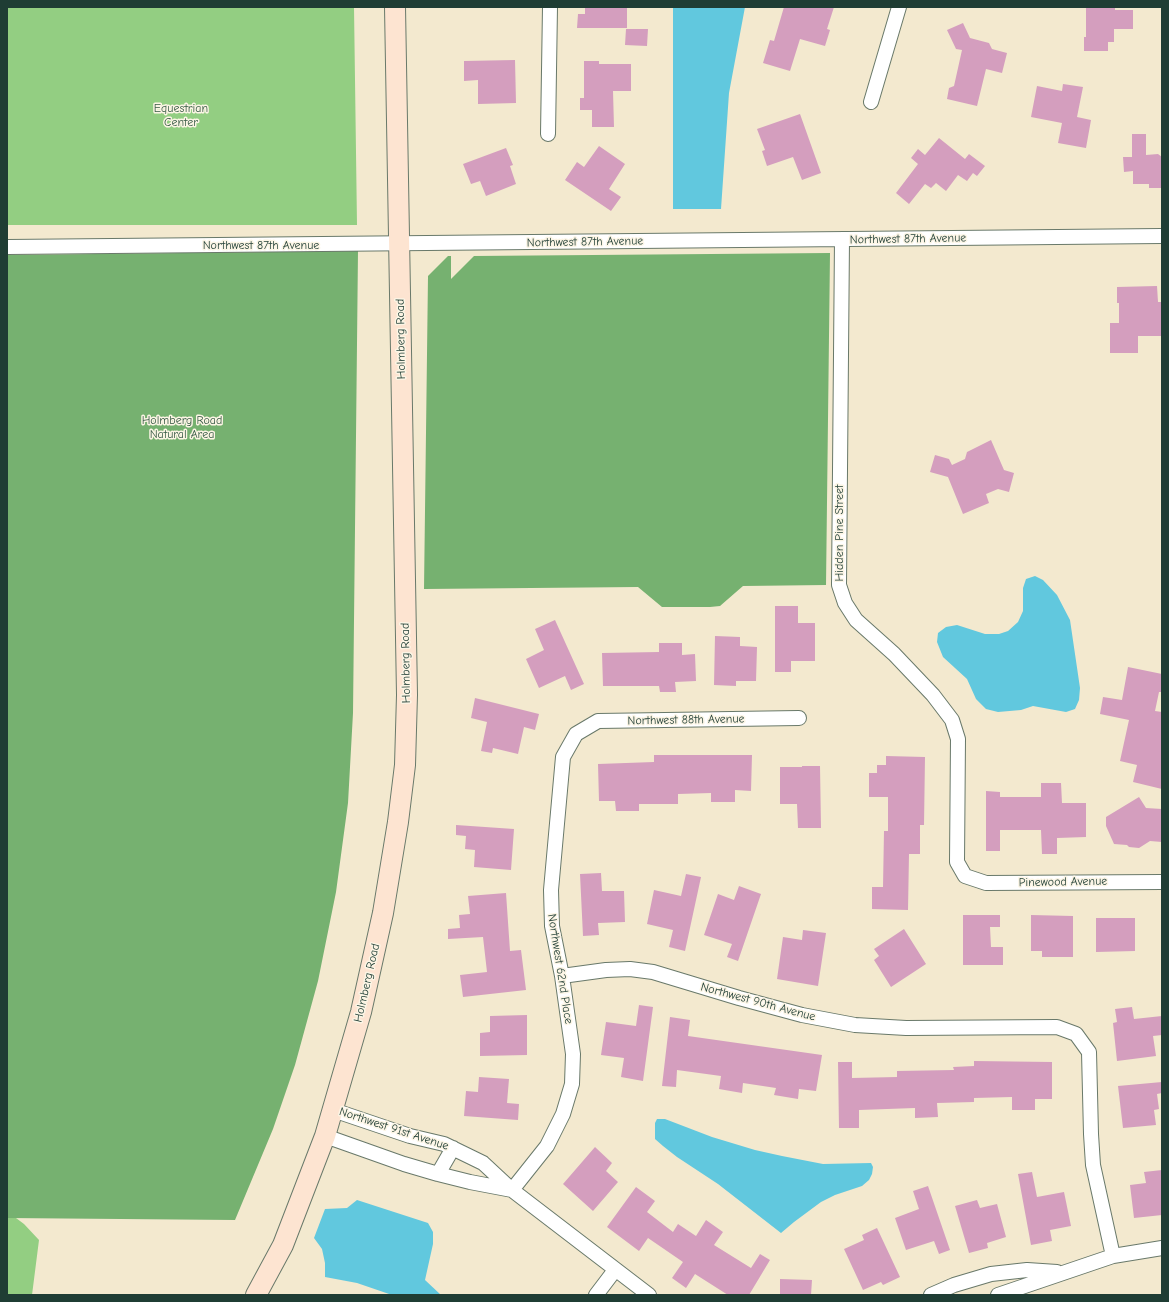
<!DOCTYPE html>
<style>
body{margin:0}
#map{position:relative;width:1169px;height:1302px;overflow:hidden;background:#f3e9cf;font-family:"Comic Neue",sans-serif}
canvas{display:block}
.frame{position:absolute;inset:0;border:8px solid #1f3d34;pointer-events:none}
</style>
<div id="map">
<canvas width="1169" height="1302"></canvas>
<div class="frame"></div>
</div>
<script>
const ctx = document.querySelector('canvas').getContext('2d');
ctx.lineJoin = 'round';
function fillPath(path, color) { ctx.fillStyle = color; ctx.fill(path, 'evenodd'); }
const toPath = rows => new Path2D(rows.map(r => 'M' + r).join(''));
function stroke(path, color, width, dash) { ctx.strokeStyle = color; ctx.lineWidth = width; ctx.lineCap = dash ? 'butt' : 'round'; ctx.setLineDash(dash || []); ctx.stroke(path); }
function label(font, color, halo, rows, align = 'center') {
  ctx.font = font + ' "Comic Neue",sans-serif'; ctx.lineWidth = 3; ctx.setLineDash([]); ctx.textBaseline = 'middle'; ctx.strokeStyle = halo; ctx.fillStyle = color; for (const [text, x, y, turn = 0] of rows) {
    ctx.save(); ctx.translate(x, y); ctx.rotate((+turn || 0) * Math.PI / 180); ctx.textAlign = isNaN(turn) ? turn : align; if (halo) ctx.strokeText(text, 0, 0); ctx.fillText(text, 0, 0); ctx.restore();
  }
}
const green = toPath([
 [7,7,354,7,357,225,7,225],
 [7,1218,16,1218,24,1224,39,1240,32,1295,7,1295]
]);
const forest = toPath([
 [358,251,353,713,348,803,336,892,318,981,295,1065,273,1129,235,1220,7,1218,7,255],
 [830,253,826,585,743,586,720,606,710,607,662,607,638,587,424,589,428,276,448,256,451,256,451,279,474,256]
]);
const water = toPath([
 [673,7,745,7,729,93,721,209,673,209],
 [1035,576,1043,580,1057,595,1070,620,1080,688,1079,700,1075,709,1066,712,1033,706,1021,710,998,712,986,709,976,699,967,679,943,657,937,642,938,633,946,627,957,625,985,634,999,634,1008,631,1018,622,1023,611,1023,588,1026,579],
 [657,1119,665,1119,712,1137,755,1150,782,1156,823,1164,871,1163,873,1167,872,1174,869,1180,862,1186,835,1195,821,1202,794,1222,781,1233,718,1184,677,1157,663,1146,655,1139,655,1123],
 [357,1200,428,1223,433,1232,433,1244,425,1280,441,1295,392,1295,357,1283,325,1277,325,1263,322,1249,314,1238,325,1209,347,1208]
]);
const building = toPath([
 [585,7,627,7,627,28,577,28,578,14,585,14],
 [784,7,834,7,827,29,830,30,825,46,800,39,790,71,763,63,770,40,774,41],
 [1086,7,1115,7,1115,10,1133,10,1133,29,1114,29,1114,42,1108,42,1108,51,1084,51,1084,37,1086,37],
 [963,23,970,38,989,43,992,49,1007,53,1002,73,986,69,977,106,947,99,949,88,954,86,962,50,956,49,947,30],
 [626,29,648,29,647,46,625,45],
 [515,60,516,103,478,104,478,80,464,81,464,61],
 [584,61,599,61,599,64,631,64,631,91,613,91,614,127,592,127,592,110,580,110,580,98,584,98],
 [1063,84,1083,87,1077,117,1091,120,1086,148,1058,143,1062,123,1031,117,1037,86,1062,91],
 [800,114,821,173,802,180,793,157,767,166,762,151,765,150,757,129],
 [1132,134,1146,134,1146,155,1158,154,1162,157,1162,188,1149,188,1149,184,1133,184,1133,171,1124,172,1123,157,1132,157],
 [939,138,965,159,969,154,985,166,977,176,973,173,967,181,958,175,946,191,936,183,931,188,925,184,909,204,896,193,918,164,911,158,918,149,925,155],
 [599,146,625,164,609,189,621,197,611,211,565,180,577,162,584,167],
 [506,148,513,165,510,166,516,184,486,196,480,181,471,184,463,164],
 [1157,286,1158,302,1162,302,1162,336,1138,336,1138,353,1110,353,1110,323,1119,323,1119,303,1117,303,1117,287],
 [991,440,1004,470,1014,473,1009,492,998,489,986,494,989,503,963,514,948,477,930,472,935,455,949,459,952,465,965,459,967,452],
 [775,606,798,606,798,623,815,623,815,661,791,661,791,672,775,672],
 [555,620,584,684,571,690,565,676,539,688,526,659,544,650,535,629],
 [715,636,740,637,740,646,757,647,756,681,736,681,736,686,714,685],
 [659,643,682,643,682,655,695,654,696,681,675,682,676,692,660,692,659,686,603,686,602,653,659,652],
 [1128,667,1162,674,1162,692,1159,692,1155,711,1162,712,1162,789,1133,782,1137,765,1120,761,1129,720,1100,714,1103,697,1122,700],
 [475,698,539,714,535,730,524,727,518,754,493,748,492,753,481,751,487,722,471,718],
 [654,755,752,755,751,791,735,790,735,802,711,802,711,793,678,794,678,804,639,804,639,811,616,811,615,801,599,801,598,764,654,762],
 [886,756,925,757,924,825,920,825,920,854,909,854,908,910,872,909,872,887,883,887,884,831,888,831,888,797,869,797,869,773,877,773,877,765,886,765],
 [802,766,820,766,821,828,798,828,797,804,780,804,780,767,802,767],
 [1041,783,1061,783,1062,803,1086,803,1086,837,1057,838,1057,854,1042,854,1041,830,1000,830,1000,851,986,851,986,791,1000,792,1000,797,1041,797],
 [1139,797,1146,808,1162,809,1162,842,1150,841,1139,848,1129,847,1127,845,1114,844,1106,826,1106,817],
 [456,825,514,829,511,870,474,867,475,850,465,849,466,836,456,835],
 [601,873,602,891,624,891,625,922,598,923,599,935,583,936,580,874],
 [686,874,701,877,685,951,669,947,673,930,647,924,654,890,681,896],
 [739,886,761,894,738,961,727,957,732,944,704,935,718,894,734,900],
 [506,893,510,951,521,950,526,990,463,997,460,975,487,972,483,937,448,939,448,929,460,928,459,915,470,914,468,896],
 [963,915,1000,915,1000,927,990,927,991,947,1003,947,1003,965,963,965],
 [1031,915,1073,916,1073,957,1042,957,1042,951,1031,951],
 [1096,918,1135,918,1135,951,1096,952],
 [904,929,926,964,891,987,874,960,879,956,874,949],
 [803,930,826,933,818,986,777,979,783,937,802,940],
 [639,1005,653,1007,643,1081,621,1077,624,1058,601,1055,606,1022,636,1026],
 [1132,1007,1134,1019,1162,1016,1162,1035,1153,1036,1156,1056,1117,1061,1113,1023,1117,1022,1115,1009],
 [527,1015,527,1055,480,1056,480,1033,490,1032,490,1016],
 [670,1017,690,1020,688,1036,822,1055,816,1091,799,1089,798,1099,774,1095,776,1088,743,1083,742,1093,719,1089,721,1076,677,1070,676,1087,662,1086],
 [974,1061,1052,1062,1052,1099,1035,1099,1035,1110,1012,1110,1012,1097,974,1098,974,1102,937,1103,938,1117,915,1118,915,1108,859,1110,859,1128,839,1128,838,1062,852,1062,852,1078,897,1077,897,1071,954,1070,953,1067,974,1066],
 [479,1077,509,1079,507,1103,519,1104,518,1120,464,1116,466,1091,478,1092],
 [1162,1082,1162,1093,1157,1094,1159,1109,1154,1110,1156,1125,1123,1128,1118,1086],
 [595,1147,612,1163,606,1171,618,1182,593,1211,563,1184],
 [1162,1170,1162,1215,1134,1218,1130,1185,1146,1183,1144,1172],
 [1032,1172,1037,1197,1064,1192,1071,1226,1050,1230,1052,1241,1031,1245,1018,1174],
 [928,1186,950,1250,939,1254,934,1241,906,1250,895,1218,919,1209,913,1191],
 [636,1187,655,1201,647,1212,673,1232,678,1224,696,1236,706,1220,723,1232,714,1245,751,1268,760,1254,770,1260,749,1295,728,1295,695,1274,686,1288,672,1278,683,1262,648,1238,639,1251,607,1227],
 [977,1200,980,1208,997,1204,1006,1237,987,1243,988,1248,969,1253,955,1206],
 [877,1228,900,1277,883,1285,881,1282,863,1290,844,1249,864,1240,862,1235],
 [780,1279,812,1280,811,1295,780,1295]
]);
const street = toPath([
 [871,102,899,7],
 [548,134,550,7],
 [842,239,839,585,845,603,856,620,894,654,933,695,952,720,958,739,957,862,965,876,986,883,1162,882],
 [7,247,1162,236],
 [562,976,606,970,630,969,653,972,739,998,802,1015,855,1025,906,1028,1057,1027,1076,1034,1089,1052,1091,1134,1093,1165,1113,1256],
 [333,1110,410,1136,444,1144,483,1163,512,1190,649,1295],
 [325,1136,404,1164,438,1174,470,1182,512,1190],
 [438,1174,453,1148],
 [512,1190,547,1146,563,1114,572,1084,573,1054,562,976,552,926,551,890,563,757,576,734,598,721,799,718],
 [596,1295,615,1270],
 [931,1295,954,1285,991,1274,1027,1270,1057,1272],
 [998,1295,1113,1256,1162,1248]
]);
const secondary = toPath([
 [256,1295,283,1245,325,1136,361,1012,383,913,398,822,405,765,407,695,395,7]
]);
const parkNames = [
 ["Equestrian",181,109],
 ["Center",181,123],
 ["Holmberg Road",182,421],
 ["Natural Area",182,435]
];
const streetNames = [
 ["Northwest 87th Avenue",908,239,-1],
 ["Northwest 87th Avenue",585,242,-1],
 ["Northwest 87th Avenue",261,246],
 ["Holmberg Road",401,339,-91],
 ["Hidden Pine Street",840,533,-90],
 ["Holmberg Road",406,663,-91],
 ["Northwest 88th Avenue",686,720,-1],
 ["Pinewood Avenue",1063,882,-1],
 ["Northwest 62nd Place",560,969,81],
 ["Holmberg Road",367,983,-77],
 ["Northwest 90th Avenue",758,1002,15],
 ["Northwest 91st Avenue",394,1129,18]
];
fillPath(green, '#93ce82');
fillPath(forest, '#76b170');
fillPath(water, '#61c8de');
fillPath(building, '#d49ebe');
stroke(street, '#69796a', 16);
stroke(secondary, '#69796a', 22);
stroke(street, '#fff', 14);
stroke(secondary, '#fde4d1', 20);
label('12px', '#365a44', '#fcf5e5', parkNames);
label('12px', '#1f3d34', '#fcf5e5', streetNames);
</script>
